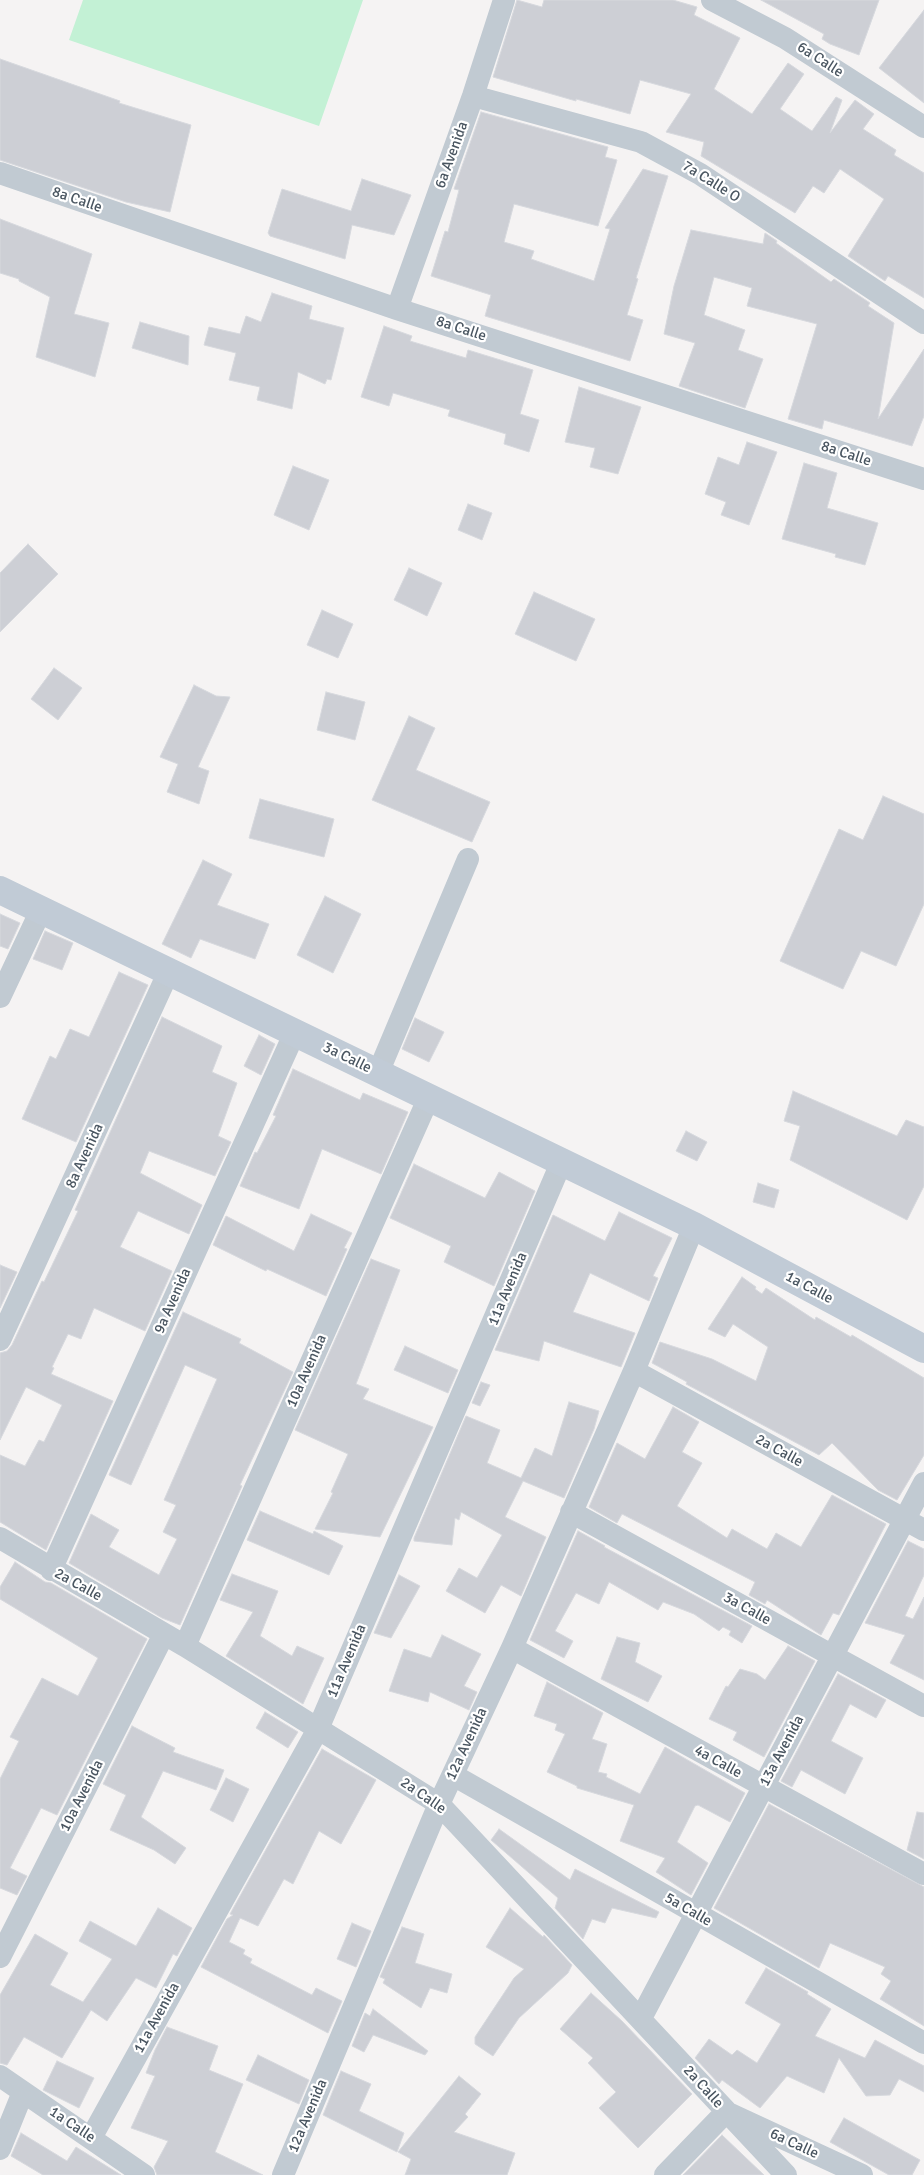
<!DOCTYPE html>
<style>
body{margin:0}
canvas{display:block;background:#f5f3f3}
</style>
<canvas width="924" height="2175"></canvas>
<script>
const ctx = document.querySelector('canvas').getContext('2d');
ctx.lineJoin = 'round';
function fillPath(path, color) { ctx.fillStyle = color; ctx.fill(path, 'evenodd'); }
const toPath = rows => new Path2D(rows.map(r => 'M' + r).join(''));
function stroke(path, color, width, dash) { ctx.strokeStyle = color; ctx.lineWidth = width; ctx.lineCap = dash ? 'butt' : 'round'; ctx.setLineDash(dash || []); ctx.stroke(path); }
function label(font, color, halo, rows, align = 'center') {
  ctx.font = font + ' Signika,sans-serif'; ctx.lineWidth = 4.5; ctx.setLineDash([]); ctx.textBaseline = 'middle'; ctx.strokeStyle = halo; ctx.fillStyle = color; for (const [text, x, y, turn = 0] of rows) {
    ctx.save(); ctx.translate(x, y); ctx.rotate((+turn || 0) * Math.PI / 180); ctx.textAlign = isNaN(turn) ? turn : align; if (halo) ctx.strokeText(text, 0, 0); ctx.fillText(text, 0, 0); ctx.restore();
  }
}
const green = toPath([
 [83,0,363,0,319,126,69,40]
]);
const building = toPath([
 [517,0,542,7,544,0,673,0,697,7,694,15,740,38,714,89,752,114,788,63,804,74,780,109,812,131,836,97,842,100,830,133,855,100,874,114,863,129,896,150,894,155,924,173,924,298,888,276,885,281,848,256,884,199,840,169,824,193,813,186,795,213,701,156,704,142,666,132,691,94,640,80,630,114,576,99,576,101,493,77,517,0],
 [761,0,879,0,859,55,830,44,822,39,824,34,761,0],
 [924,10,924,103,879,68,924,10],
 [0,59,120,101,119,103,191,125,170,212,126,202,0,160,0,59],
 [481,112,608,147,605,157,617,160,598,226,514,204,504,242,534,251,531,259,594,281,610,229,605,228,643,169,668,176,636,278,638,279,627,315,643,320,630,361,485,316,491,295,431,276,445,231,448,232,459,190,454,189,481,112],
 [362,179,411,195,394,235,352,225,345,259,270,236,268,233,282,189,351,211,362,179],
 [0,219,92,254,74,314,109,323,95,377,36,357,50,297,19,281,19,279,0,273,0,219],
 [691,230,763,244,765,233,777,241,776,243,831,282,834,279,870,303,868,306,894,323,878,419,924,349,924,416,912,446,824,420,822,429,788,419,817,324,747,306,752,288,714,277,704,315,745,330,738,350,763,359,745,408,679,386,695,343,664,334,674,286,691,230],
 [272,293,312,306,309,319,344,328,331,380,327,379,325,384,298,372,292,409,257,400,260,387,229,380,236,353,204,345,209,327,240,334,246,316,261,322,272,293],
 [140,322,189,336,188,365,132,348,140,322],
 [384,326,412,336,410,341,466,358,468,350,533,370,520,414,539,420,529,452,504,444,506,434,448,416,450,410,393,393,389,406,361,397,384,326],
 [579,387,641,407,618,474,590,467,595,448,565,442,579,387],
 [747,442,777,452,749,525,721,515,726,502,705,494,718,457,739,465,747,442],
 [804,463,837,473,827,508,878,523,865,565,835,557,836,554,782,539,804,463],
 [293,466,329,480,309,530,274,515,293,466],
 [468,504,492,513,482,540,458,530,468,504],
 [28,544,58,574,0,632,0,573,28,544],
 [409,568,442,583,427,616,394,600,409,568],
 [534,592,595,619,576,661,515,634,534,592],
 [322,610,353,624,338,658,307,645,322,610],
 [54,668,82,688,58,720,31,699,54,668],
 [194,685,216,696,230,697,198,767,209,771,199,804,167,792,178,764,160,757,194,685],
 [326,692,365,702,355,740,317,730,326,692],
 [409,716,435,728,416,770,490,802,472,842,372,800,409,716],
 [883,796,924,814,924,904,896,966,861,951,843,989,780,961,839,829,863,840,883,796],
 [260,799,334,819,324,857,249,838,260,799],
 [203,860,232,874,217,905,269,924,255,959,200,939,191,958,162,944,203,860],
 [325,896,361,914,333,973,297,955,325,896],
 [0,914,20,923,8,949,0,946,0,914],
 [45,931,73,943,62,970,33,959,45,931],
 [119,972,148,985,76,1142,22,1119,50,1056,56,1059,70,1029,89,1037,119,972],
 [162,1017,222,1046,212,1072,237,1083,218,1136,231,1142,215,1176,149,1151,140,1173,202,1205,189,1234,138,1211,120,1247,172,1271,145,1331,94,1308,81,1339,68,1334,52,1367,54,1368,51,1374,113,1401,46,1550,0,1522,0,1455,25,1466,39,1440,44,1442,62,1405,26,1387,0,1440,0,1353,7,1351,12,1345,42,1281,44,1282,78,1211,75,1210,162,1017],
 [415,1018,444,1032,429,1062,402,1049,415,1018],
 [259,1035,275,1044,261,1075,244,1066,259,1035],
 [293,1069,360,1100,363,1093,408,1112,381,1174,322,1149,299,1209,240,1186,255,1152,257,1153,276,1116,273,1115,293,1069],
 [793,1091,897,1136,906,1120,924,1127,924,1186,907,1220,790,1160,800,1126,784,1121,793,1091],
 [686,1131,707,1142,697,1161,676,1151,686,1131],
 [414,1164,485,1198,499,1172,535,1191,494,1286,444,1262,451,1246,390,1218,414,1164],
 [758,1183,779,1190,774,1208,753,1202,758,1183],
 [619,1212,672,1238,653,1276,658,1278,649,1301,590,1273,573,1312,635,1333,621,1367,544,1341,539,1361,495,1350,553,1215,605,1241,619,1212],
 [311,1214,352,1233,344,1248,347,1249,326,1296,267,1269,266,1271,213,1245,226,1216,294,1251,311,1214],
 [371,1259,400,1270,356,1384,369,1389,363,1399,433,1427,380,1537,315,1529,333,1493,331,1492,348,1454,295,1430,371,1259],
 [0,1265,17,1272,0,1308,0,1265],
 [742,1277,756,1287,755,1289,762,1294,766,1288,815,1320,816,1317,851,1337,852,1335,924,1378,924,1455,897,1500,878,1490,832,1443,819,1455,686,1384,687,1382,652,1363,660,1342,712,1359,756,1381,768,1347,733,1324,725,1337,708,1329,742,1277],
 [183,1312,241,1339,239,1343,293,1372,240,1485,242,1486,180,1625,162,1618,69,1563,91,1514,119,1530,109,1547,159,1575,177,1539,163,1532,176,1505,164,1500,217,1379,185,1365,131,1485,109,1475,183,1312],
 [405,1346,458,1370,448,1393,394,1370,405,1346],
 [481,1382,490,1385,480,1406,472,1403,481,1382],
 [569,1402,599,1411,594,1429,564,1498,523,1481,505,1517,546,1537,521,1596,501,1585,485,1613,446,1591,459,1568,477,1578,502,1535,461,1512,459,1520,455,1518,452,1545,414,1541,414,1538,466,1416,500,1430,487,1463,521,1478,535,1448,552,1456,569,1402],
 [673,1407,699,1422,682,1452,702,1463,677,1506,727,1538,732,1529,767,1549,776,1533,801,1547,832,1495,886,1524,839,1615,833,1613,821,1635,767,1600,765,1604,749,1595,755,1582,622,1514,617,1523,589,1507,617,1443,645,1459,673,1407],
 [260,1511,313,1534,314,1531,343,1546,329,1575,247,1540,260,1511],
 [578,1531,605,1546,604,1547,752,1626,742,1643,729,1635,731,1631,723,1627,719,1631,694,1614,663,1602,658,1610,609,1582,599,1604,576,1593,555,1631,573,1641,564,1658,530,1640,578,1531],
 [908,1541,924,1549,924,1575,905,1616,913,1619,924,1597,924,1680,890,1663,905,1635,865,1623,908,1541],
 [15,1562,45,1582,51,1583,147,1639,57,1815,41,1808,10,1868,27,1876,17,1895,0,1888,0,1779,19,1741,10,1737,42,1678,78,1696,98,1658,0,1599,0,1587,15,1562],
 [232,1574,278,1591,260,1636,292,1656,297,1646,324,1658,303,1704,226,1656,253,1612,220,1600,232,1574],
 [399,1575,420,1586,391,1638,374,1633,399,1575],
 [442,1635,481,1654,464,1686,477,1692,469,1710,430,1692,428,1702,389,1691,404,1649,431,1658,442,1635],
 [617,1637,640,1643,635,1662,662,1676,648,1702,601,1679,617,1637],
 [788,1646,815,1661,764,1757,733,1740,737,1732,709,1719,726,1686,728,1687,740,1669,757,1674,765,1680,788,1646],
 [838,1674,886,1700,876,1718,850,1704,831,1741,863,1758,845,1794,801,1770,792,1787,781,1781,838,1674],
 [547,1682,603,1713,592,1739,607,1744,598,1772,607,1774,606,1777,640,1794,665,1747,745,1793,730,1822,698,1805,695,1806,677,1842,708,1863,691,1895,656,1872,665,1858,620,1841,634,1805,577,1788,577,1786,547,1772,565,1734,555,1730,557,1724,534,1716,547,1682],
 [265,1712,298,1732,288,1748,256,1728,265,1712],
 [132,1726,175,1748,173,1752,224,1770,216,1790,163,1771,141,1817,186,1848,175,1864,154,1850,110,1830,126,1795,103,1784,132,1726],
 [322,1749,376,1780,341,1844,319,1831,293,1884,284,1879,258,1926,240,1918,229,1942,245,1950,243,1954,252,1959,250,1963,312,1995,316,1988,342,2001,328,2033,201,1967,227,1919,233,1915,230,1914,322,1749],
 [226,1778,249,1789,233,1822,210,1810,226,1778],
 [769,1804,924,1887,924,2026,880,1999,891,1981,881,1974,885,1967,830,1943,819,1968,714,1908,769,1804],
 [917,1812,924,1813,924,1859,907,1850,917,1812],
 [499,1829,570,1880,575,1869,659,1912,656,1918,612,1908,605,1923,592,1919,583,1939,555,1908,558,1898,491,1840,499,1829],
 [158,1908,192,1928,177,1956,173,1954,156,1988,136,1978,107,2021,91,2010,62,2058,24,2037,7,2065,0,2063,0,1995,35,1934,68,1953,50,1985,83,2002,112,1959,79,1941,90,1921,136,1946,158,1908],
 [510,1908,543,1937,544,1935,572,1965,568,1973,519,2018,493,2056,475,2044,475,2037,514,1978,524,1969,486,1947,510,1908],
 [352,1923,371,1931,356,1967,337,1959,352,1923],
 [402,1927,424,1934,415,1963,452,1974,447,1993,430,1988,421,2008,383,1983,385,1979,380,1977,402,1927],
 [766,1968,808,1992,807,1994,831,2009,815,2036,865,2058,875,2040,924,2066,924,2092,899,2079,890,2095,866,2096,839,2058,824,2093,787,2076,760,2108,722,2080,719,2084,695,2058,709,2039,732,2055,737,2050,757,2063,781,2024,745,2003,766,1968],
 [591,1993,622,2021,692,2094,638,2148,599,2108,616,2092,588,2063,593,2058,560,2029,591,1993],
 [373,2009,428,2051,425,2055,373,2035,364,2052,352,2046,365,2013,370,2016,373,2009],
 [167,2027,218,2046,209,2070,243,2084,215,2152,263,2175,157,2175,154,2167,168,2141,131,2128,155,2076,146,2073,155,2050,167,2027],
 [258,2055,309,2080,299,2104,246,2080,258,2055],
 [57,2061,94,2078,79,2108,43,2090,57,2061],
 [341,2071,371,2084,359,2111,404,2133,397,2152,323,2115,341,2071],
 [459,2076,481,2094,465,2114,468,2117,454,2132,515,2153,507,2175,405,2175,411,2159,398,2152,459,2076],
 [844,2118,920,2160,912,2175,889,2175,830,2142,844,2118],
 [21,2133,67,2161,76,2147,121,2175,43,2175,11,2156,21,2133],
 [722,2135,764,2175,683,2175,722,2135]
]);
const street = toPath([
 [712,0,785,38,924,127],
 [473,96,641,142,700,174,924,323],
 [0,173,397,309,924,479],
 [397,309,473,96,504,0],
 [0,997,41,910],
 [378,1073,468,859],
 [0,1340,169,971],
 [634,1371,924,1530],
 [571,1512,924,1706],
 [0,1538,185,1646,439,1804,786,2175],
 [51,1570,295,1032],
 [185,1646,429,1097],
 [512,1648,924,1874],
 [453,1775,924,2043],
 [0,1957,164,1634],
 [641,2018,924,1483],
 [0,2076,144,2175],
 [91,2138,318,1729,561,1163],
 [0,2149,23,2092],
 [283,2175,439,1804,512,1648,634,1371,694,1226],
 [665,2175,726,2112,862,2175]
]);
const secondary = toPath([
 [0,890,694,1226,924,1349]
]);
const streetNames = [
 ["6a Calle",820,60,33],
 ["6a Avenida",452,155,-70],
 ["7a Calle O",711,182,32],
 ["8a Calle",77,200,19],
 ["8a Calle",461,329,18],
 ["8a Calle",846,454,18],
 ["3a Calle",347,1058,26],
 ["8a Avenida",85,1156,-65],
 ["1a Calle",809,1288,28],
 ["11a Avenida",508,1289,-67],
 ["9a Avenida",173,1301,-66],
 ["10a Avenida",307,1371,-66],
 ["2a Calle",779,1451,29],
 ["2a Calle",78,1585,29],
 ["3a Calle",747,1609,29],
 ["11a Avenida",347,1661,-67],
 ["12a Avenida",467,1744,-65],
 ["13a Avenida",782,1751,-62],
 ["4a Calle",718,1762,29],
 ["10a Avenida",82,1796,-63],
 ["2a Calle",423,1796,35],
 ["5a Calle",688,1910,30],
 ["11a Avenida",157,2018,-61],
 ["2a Calle",703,2087,48],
 ["12a Avenida",308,2116,-67],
 ["1a Calle",72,2125,34],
 ["6a Calle",794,2144,25]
];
fillPath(green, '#c3f1d5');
fillPath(building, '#cdcfd5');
stroke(building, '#d7d9de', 1);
stroke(street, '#c1cad2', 22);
stroke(secondary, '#c1cbd6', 28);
label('15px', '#4a5661', '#fff', streetNames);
</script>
